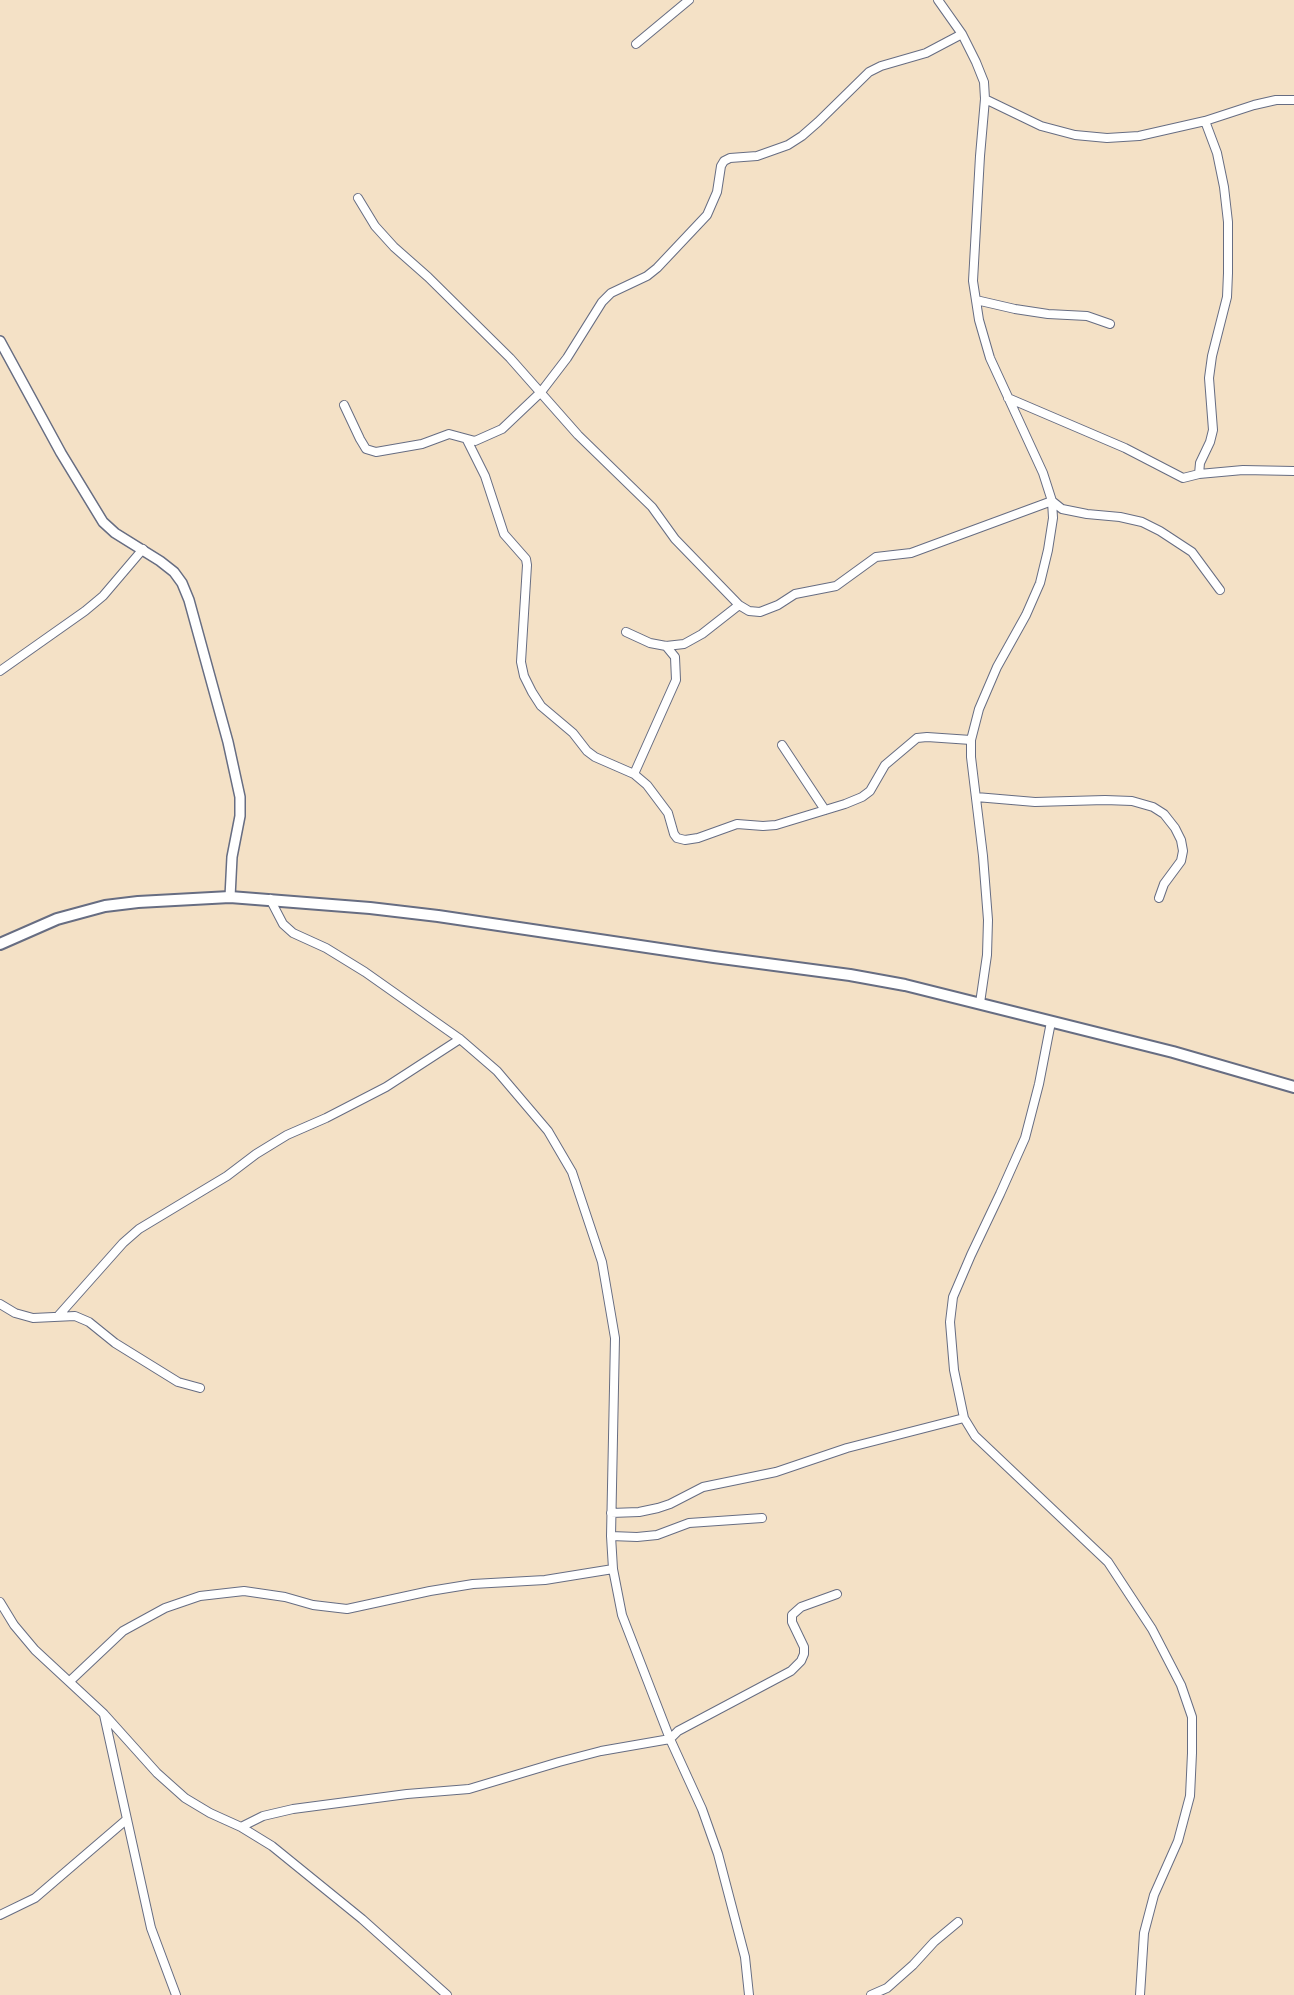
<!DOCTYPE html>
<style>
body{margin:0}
canvas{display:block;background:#f4e1c6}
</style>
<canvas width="1294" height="1995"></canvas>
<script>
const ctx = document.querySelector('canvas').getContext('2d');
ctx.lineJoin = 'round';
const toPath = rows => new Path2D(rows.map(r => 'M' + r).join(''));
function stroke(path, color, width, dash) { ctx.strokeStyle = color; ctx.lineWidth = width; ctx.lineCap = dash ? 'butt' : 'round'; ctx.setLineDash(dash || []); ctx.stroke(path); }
const minor = toPath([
 [938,0,962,34,976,62,984,82,985,99,980,156,973,281,979,320,990,358,1043,473,1052,501,1053,518,1048,550,1040,583,1026,615,997,667,979,709,971,740,971,757,983,856,988,920,987,955,980,1003],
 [636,44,689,0],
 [985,99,1041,126,1075,135,1107,138,1139,136,1205,121,1254,105,1276,100,1294,100],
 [358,198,375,226,394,247,428,277,510,358,578,435,652,507,675,539,739,605,749,611,760,612,778,605,795,594,836,586,876,557,911,553,1052,501,1062,509,1087,514,1120,517,1142,522,1160,531,1192,552,1220,590],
 [976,300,1015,309,1048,314,1087,316,1110,324],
 [1008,398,1125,448,1183,478,1199,474,1243,470,1294,471],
 [344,405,360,439,366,449,376,452,422,444,449,434,475,441,502,429,541,392,567,358,602,302,611,293,647,276,657,268,707,215,717,192,721,166,724,161,730,158,757,156,788,145,802,136,818,122,869,72,881,66,926,53,962,34],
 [467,440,485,476,504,534,526,559,527,565,521,662,524,676,532,692,541,706,573,733,587,751,595,757,634,774,647,785,668,813,674,834,677,838,685,840,698,838,737,824,763,826,776,825,845,804,862,797,870,791,885,765,917,738,927,737,971,740],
 [1199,474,1200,463,1210,442,1213,430,1209,378,1212,356,1227,297,1228,273,1228,222,1224,187,1217,153,1205,121],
 [626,632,650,643,666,646,684,644,702,634,739,605],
 [0,671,85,611,103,596,143,549],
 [782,745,825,810],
 [634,774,676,680,675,657,666,646],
 [976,797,1035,802,1105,800,1132,801,1153,807,1164,814,1175,828,1181,840,1183,851,1181,861,1164,884,1159,898],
 [270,899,283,924,293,933,326,948,365,972,460,1039,497,1071,548,1131,572,1172,602,1262,615,1338,611,1536,613,1569,622,1615,670,1739,702,1809,718,1854,745,1957,749,1995],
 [1051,1022,1039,1084,1025,1138,1000,1194,971,1255,953,1297,950,1322,954,1370,964,1418,975,1436,1108,1562,1152,1629,1181,1685,1192,1717,1192,1753,1190,1796,1178,1841,1154,1895,1144,1933,1140,1995],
 [0,1304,15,1313,33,1318,75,1316,89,1322,115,1343,178,1382,200,1388],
 [59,1315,123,1243,139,1229,227,1176,256,1154,287,1135,326,1118,386,1087,460,1039],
 [611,1513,639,1512,658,1508,670,1504,703,1487,776,1472,847,1448,964,1418],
 [611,1536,637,1537,657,1535,689,1523,762,1518],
 [0,1602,14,1625,35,1650,104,1714,157,1773,185,1798,210,1813,241,1827,272,1846,362,1919,447,1995],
 [70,1681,123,1631,165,1608,200,1596,244,1591,285,1597,313,1605,347,1609,430,1591,473,1584,545,1580,613,1569],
 [104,1715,151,1928,176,1995],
 [241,1827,263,1816,293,1809,407,1794,469,1789,559,1762,601,1751,670,1739,678,1731,791,1671,801,1661,804,1654,804,1647,792,1622,792,1615,801,1607,837,1594],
 [0,1915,35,1898,126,1820],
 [871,1995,887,1988,913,1965,934,1942,958,1922]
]);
const tertiary = toPath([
 [0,341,61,453,103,522,115,533,160,561,174,572,182,583,189,600,228,742,240,797,240,816,232,857,230,897]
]);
const secondary = toPath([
 [0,944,57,919,105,906,138,902,230,897,370,908,438,916,714,957,850,975,905,985,1173,1052,1294,1087]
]);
stroke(minor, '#676d82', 10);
stroke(tertiary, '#676d82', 12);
stroke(secondary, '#676d82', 14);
stroke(minor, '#fff', 8);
stroke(tertiary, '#fff', 9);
stroke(secondary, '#fff', 10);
</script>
